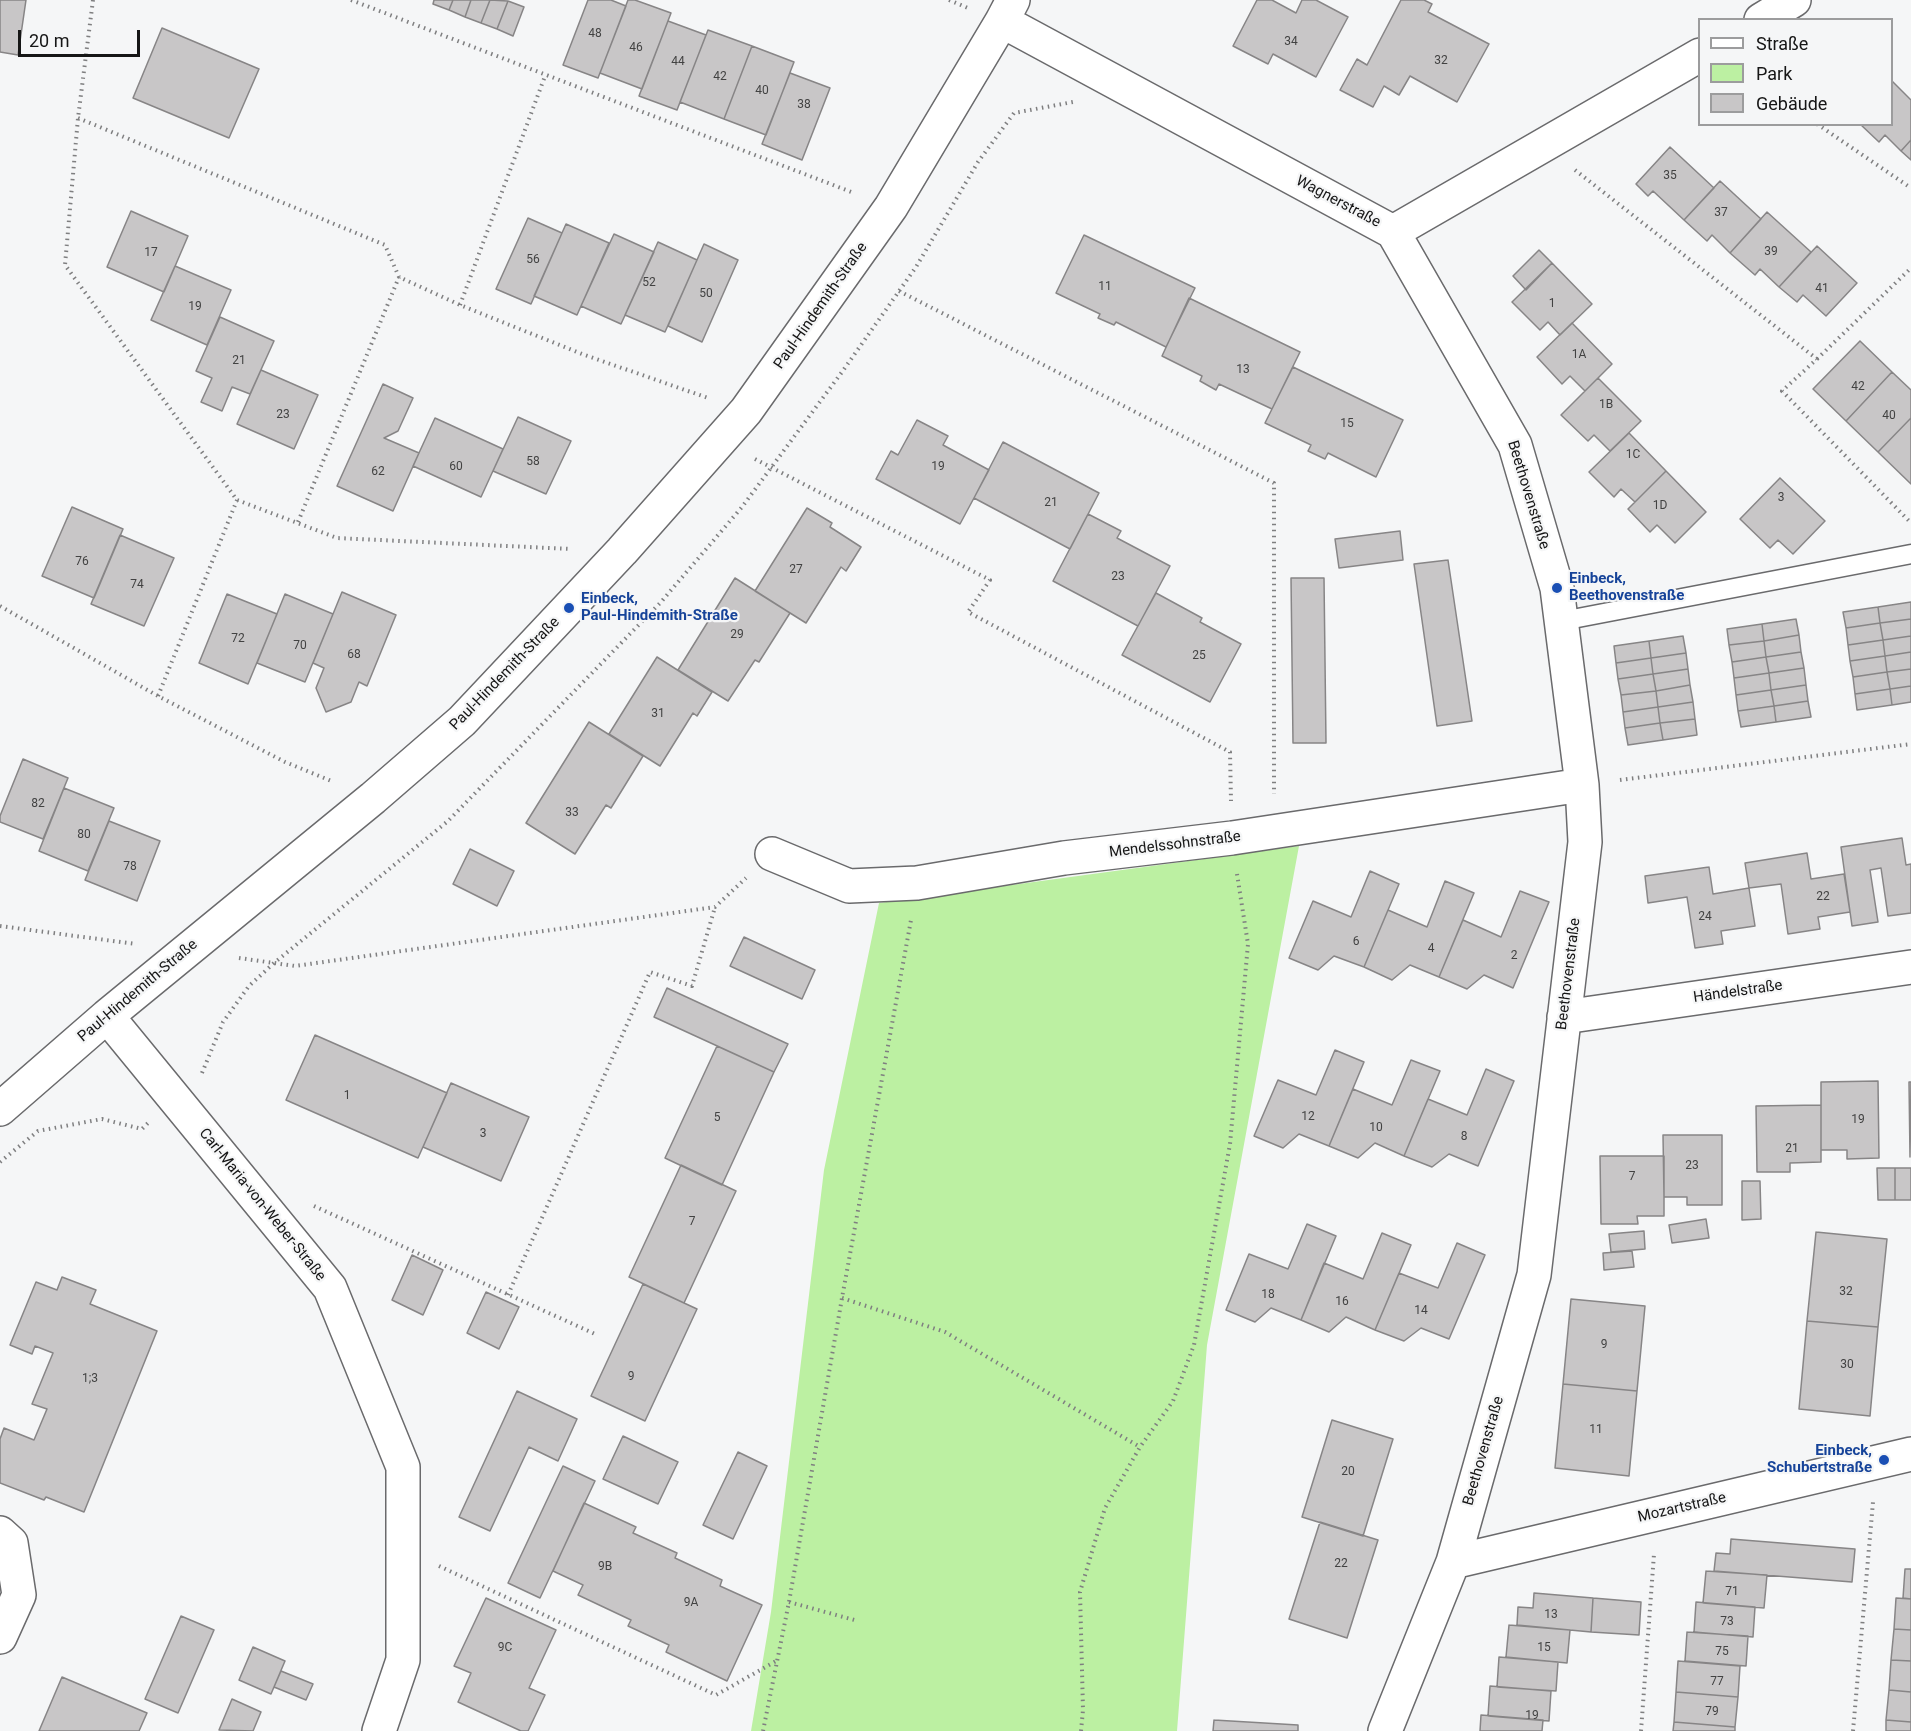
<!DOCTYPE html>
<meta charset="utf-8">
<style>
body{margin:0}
#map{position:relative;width:1911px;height:1731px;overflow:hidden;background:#f5f6f7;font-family:Roboto,sans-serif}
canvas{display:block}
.legend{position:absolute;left:1698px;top:18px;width:195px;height:108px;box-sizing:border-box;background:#f5f6f7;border:2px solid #9c9c9d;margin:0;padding:8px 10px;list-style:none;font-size:18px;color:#161616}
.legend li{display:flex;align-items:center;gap:12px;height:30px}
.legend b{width:30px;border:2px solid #9c9c9d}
.scale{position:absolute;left:18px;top:30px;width:122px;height:27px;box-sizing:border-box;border:3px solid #161616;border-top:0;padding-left:8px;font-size:18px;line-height:21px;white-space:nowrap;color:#161616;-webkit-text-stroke:4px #f5f6f7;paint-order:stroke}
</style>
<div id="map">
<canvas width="1911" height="1731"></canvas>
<ul class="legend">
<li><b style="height:8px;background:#fff"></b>Straße</li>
<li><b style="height:16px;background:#bcf0a2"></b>Park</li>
<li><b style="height:16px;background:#c8c6c7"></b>Gebäude</li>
</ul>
<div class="scale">20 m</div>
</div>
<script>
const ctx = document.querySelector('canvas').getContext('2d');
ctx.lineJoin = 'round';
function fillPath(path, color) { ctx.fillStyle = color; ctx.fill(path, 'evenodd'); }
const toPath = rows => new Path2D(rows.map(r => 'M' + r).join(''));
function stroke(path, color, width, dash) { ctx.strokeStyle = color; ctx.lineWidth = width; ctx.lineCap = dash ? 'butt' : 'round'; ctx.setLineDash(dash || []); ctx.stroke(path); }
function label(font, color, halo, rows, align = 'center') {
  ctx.font = font + ' Roboto,sans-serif'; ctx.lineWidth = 4.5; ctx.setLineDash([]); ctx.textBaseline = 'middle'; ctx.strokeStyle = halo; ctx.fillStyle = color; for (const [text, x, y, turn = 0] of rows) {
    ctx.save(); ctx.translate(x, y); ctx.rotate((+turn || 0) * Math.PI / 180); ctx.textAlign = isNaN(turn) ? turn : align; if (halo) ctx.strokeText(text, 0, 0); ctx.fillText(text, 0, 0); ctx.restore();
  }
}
const green = toPath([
 [1299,846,1207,1345,1177,1731,751,1731,771,1612,824,1170,879,903]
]);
const building = toPath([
 [0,0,26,0,18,55,0,52,0,0],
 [434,0,453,0,449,10,433,4,434,0],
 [453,0,471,0,465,17,449,10,453,0],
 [471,0,490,0,481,23,465,17,471,0],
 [490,0,508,1,497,29,481,23,490,0],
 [588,0,611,0,626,6,598,78,563,65,588,0],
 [628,0,635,0,671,13,642,89,600,73,628,0],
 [1257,0,1272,0,1296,13,1302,0,1316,0,1348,17,1316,77,1273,54,1268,64,1233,46,1257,0],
 [1401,0,1424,0,1432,4,1428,12,1489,44,1457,102,1410,76,1399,95,1384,86,1373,107,1340,90,1357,59,1367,65,1401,0],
 [508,1,524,7,513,36,497,29,508,1],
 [668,21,706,35,677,110,639,96,668,21],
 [162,28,259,69,229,138,133,98,162,28],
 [708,30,752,46,724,119,680,102,708,30],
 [752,46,794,62,766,135,724,119,752,46],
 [790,73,830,88,802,160,762,144,790,73],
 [1892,81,1911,100,1911,140,1901,151,1885,135,1879,142,1860,124,1892,124,1892,81],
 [1911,140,1911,160,1901,151,1911,140],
 [1670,147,1714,188,1684,220,1653,191,1648,196,1636,184,1670,147],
 [1720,181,1761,219,1730,253,1712,235,1707,241,1684,220,1720,181],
 [131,211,188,236,164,292,107,267,131,211],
 [1767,212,1811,252,1779,287,1760,269,1755,275,1730,253,1767,212],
 [528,218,562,233,531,304,496,289,528,218],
 [566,224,609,243,577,315,534,296,566,224],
 [614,234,654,252,621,324,581,306,614,234],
 [1084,235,1195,288,1166,347,1116,322,1114,325,1098,318,1100,314,1056,293,1084,235],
 [658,242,697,260,665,332,625,315,658,242],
 [704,244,738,260,702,342,668,326,704,244],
 [1817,246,1857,283,1826,316,1803,295,1797,302,1779,287,1817,246],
 [1539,250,1552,263,1526,290,1513,276,1539,250],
 [1552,263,1592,304,1560,335,1548,322,1540,330,1512,302,1552,263],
 [175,266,231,290,207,345,151,320,175,266],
 [1189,298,1300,352,1272,409,1219,384,1216,390,1200,381,1202,376,1162,356,1189,298],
 [220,317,274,341,250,394,232,387,222,411,201,402,212,378,196,371,220,317],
 [1572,323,1612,364,1585,391,1570,376,1562,384,1537,357,1572,323],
 [1860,341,1892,372,1846,421,1813,389,1860,341],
 [1293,367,1403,420,1376,477,1328,453,1325,459,1308,451,1311,445,1265,423,1293,367],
 [261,370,318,395,294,449,237,424,261,370],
 [1892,372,1911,390,1911,418,1878,452,1846,421,1892,372],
 [1598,378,1641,421,1610,451,1594,435,1588,441,1561,415,1598,378],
 [383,384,413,398,398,431,384,438,419,453,393,511,337,486,383,384],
 [518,417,571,441,546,494,493,471,518,417],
 [435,418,503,449,481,497,413,466,435,418],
 [1911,418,1911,484,1878,452,1911,418],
 [917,420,948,436,943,445,989,470,960,524,876,479,891,451,898,455,917,420],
 [1629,433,1666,471,1635,502,1621,489,1614,497,1589,472,1629,433],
 [1003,442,1099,493,1070,549,974,498,1003,442],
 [1666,471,1706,512,1675,543,1657,525,1650,532,1628,509,1666,471],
 [1780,478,1825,521,1793,554,1778,540,1770,548,1740,519,1780,478],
 [72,507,123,529,94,598,42,576,72,507],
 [807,508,832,523,830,527,861,547,846,571,841,567,806,623,755,591,807,508],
 [1088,514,1121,531,1117,538,1170,566,1138,626,1053,581,1088,514],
 [1400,531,1403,560,1339,568,1335,539,1400,531],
 [120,535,174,558,144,626,91,604,120,535],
 [1448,560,1472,721,1437,726,1414,564,1448,560],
 [735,578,790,613,759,662,755,660,728,701,678,670,735,578],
 [1291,578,1324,578,1326,743,1293,743,1291,578],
 [342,592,396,615,367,686,359,682,351,702,326,712,316,688,324,668,313,663,342,592],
 [1156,593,1202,618,1200,622,1241,644,1210,702,1122,655,1156,593],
 [227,594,277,614,248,684,199,663,227,594],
 [285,594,333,614,305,682,257,663,285,594],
 [1911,602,1911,619,1880,623,1878,607,1911,602],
 [1878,607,1880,623,1846,628,1843,612,1878,607],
 [1796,619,1799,635,1764,641,1762,624,1796,619],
 [1911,619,1911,636,1883,640,1880,623,1911,619],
 [1880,623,1883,640,1848,645,1846,628,1880,623],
 [1762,624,1764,641,1729,645,1727,629,1762,624],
 [1799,635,1801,652,1766,657,1764,641,1799,635],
 [1683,636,1686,653,1651,658,1649,641,1683,636],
 [1911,636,1911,652,1885,656,1883,640,1911,636],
 [1883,640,1885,656,1850,661,1848,645,1883,640],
 [1649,641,1651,658,1616,663,1614,646,1649,641],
 [1764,641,1766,657,1732,662,1729,645,1764,641],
 [1801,652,1804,668,1769,673,1766,657,1801,652],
 [1911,652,1911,669,1887,672,1885,656,1911,652],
 [1686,653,1688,669,1653,674,1651,658,1686,653],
 [1885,656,1887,672,1853,677,1850,661,1885,656],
 [657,657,712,692,697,716,693,713,660,766,609,734,657,657],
 [1766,657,1769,673,1734,678,1732,662,1766,657],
 [1651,658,1653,674,1618,679,1616,663,1651,658],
 [1804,668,1806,685,1771,690,1769,673,1804,668],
 [1688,669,1690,685,1656,691,1653,674,1688,669],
 [1911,669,1911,686,1890,689,1887,672,1911,669],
 [1887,672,1890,689,1855,694,1853,677,1887,672],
 [1769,673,1771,690,1736,695,1734,678,1769,673],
 [1653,674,1656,691,1621,695,1618,679,1653,674],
 [1690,685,1693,702,1658,707,1656,691,1690,685],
 [1806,685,1808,701,1774,706,1771,690,1806,685],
 [1911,686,1911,702,1892,705,1890,689,1911,686],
 [1890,689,1892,705,1857,710,1855,694,1890,689],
 [1771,690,1774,706,1738,711,1736,695,1771,690],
 [1656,691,1658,707,1623,712,1621,695,1656,691],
 [1808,701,1811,717,1776,722,1774,706,1808,701],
 [1693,702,1695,719,1660,723,1658,707,1693,702],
 [1774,706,1776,722,1741,727,1738,711,1774,706],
 [1658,707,1660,723,1625,728,1623,712,1658,707],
 [1695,719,1697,735,1663,740,1660,723,1695,719],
 [589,722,643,756,611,808,606,805,575,854,526,823,589,722],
 [1660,723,1663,740,1628,745,1625,728,1660,723],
 [23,759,68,778,43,839,0,822,0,816,23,759],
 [64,788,114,808,88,871,39,851,64,788],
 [109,821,160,841,137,901,85,880,109,821],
 [1902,838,1906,865,1911,864,1911,913,1888,916,1881,868,1870,870,1878,922,1852,926,1841,847,1902,838],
 [470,849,514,871,497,906,453,884,470,849],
 [1807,853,1811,879,1844,874,1850,912,1818,917,1820,929,1788,934,1781,884,1749,888,1745,863,1807,853],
 [1709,867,1713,894,1749,888,1755,926,1721,931,1723,944,1695,948,1687,897,1648,903,1645,876,1709,867],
 [1370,871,1399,884,1364,967,1334,956,1318,970,1289,958,1313,901,1351,917,1370,871],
 [1445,881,1474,893,1439,977,1410,965,1392,980,1364,967,1388,910,1427,927,1445,881],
 [1520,891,1549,902,1513,988,1484,975,1467,989,1439,977,1463,920,1501,937,1520,891],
 [744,937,815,970,802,999,730,966,744,937],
 [667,988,788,1044,774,1072,654,1017,667,988],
 [315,1035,447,1093,418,1158,286,1100,315,1035],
 [717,1046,774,1072,722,1185,665,1158,717,1046],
 [1335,1050,1364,1062,1329,1146,1299,1134,1283,1148,1254,1136,1278,1080,1316,1095,1335,1050],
 [1411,1060,1440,1071,1404,1156,1375,1143,1358,1158,1329,1146,1353,1089,1392,1105,1411,1060],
 [1486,1069,1514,1081,1478,1166,1449,1154,1432,1167,1404,1156,1428,1099,1467,1115,1486,1069],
 [1878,1081,1879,1158,1847,1159,1847,1150,1821,1150,1821,1082,1878,1081],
 [1909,1082,1911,1082,1910,1157,1909,1082],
 [451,1083,529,1117,501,1181,423,1147,451,1083],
 [1821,1105,1821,1162,1790,1163,1790,1172,1757,1172,1756,1106,1821,1105],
 [1663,1135,1722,1135,1722,1205,1687,1205,1687,1197,1664,1197,1663,1135],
 [1600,1156,1664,1156,1664,1216,1637,1216,1638,1224,1601,1224,1600,1156],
 [681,1165,736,1191,684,1303,629,1277,681,1165],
 [1877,1168,1895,1168,1895,1200,1878,1200,1877,1168],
 [1895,1168,1911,1168,1911,1200,1895,1200,1895,1168],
 [1742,1181,1760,1181,1761,1219,1742,1220,1742,1181],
 [1706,1219,1709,1238,1672,1243,1669,1225,1706,1219],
 [1307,1224,1336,1236,1301,1320,1271,1308,1255,1322,1226,1310,1249,1254,1288,1269,1307,1224],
 [1644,1231,1645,1249,1611,1252,1609,1234,1644,1231],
 [1816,1232,1887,1239,1878,1327,1807,1321,1816,1232],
 [1382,1233,1411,1245,1375,1330,1346,1317,1329,1332,1301,1320,1324,1263,1363,1279,1382,1233],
 [1457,1243,1485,1255,1449,1339,1421,1328,1404,1341,1375,1330,1399,1273,1438,1288,1457,1243],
 [1632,1251,1634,1267,1604,1270,1603,1253,1632,1251],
 [412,1255,443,1270,423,1315,392,1300,412,1255],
 [62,1277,96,1290,90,1304,157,1331,84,1512,46,1497,44,1500,0,1483,0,1439,4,1428,34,1440,47,1409,32,1404,53,1353,35,1346,32,1354,10,1345,36,1282,57,1290,62,1277],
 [643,1284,697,1309,645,1421,591,1396,643,1284],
 [486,1292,519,1307,499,1349,467,1333,486,1292],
 [1571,1299,1645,1306,1637,1391,1563,1384,1571,1299],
 [1807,1321,1878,1327,1870,1416,1799,1409,1807,1321],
 [1563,1384,1637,1391,1629,1476,1555,1468,1563,1384],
 [517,1391,577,1419,558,1461,529,1447,490,1531,459,1517,517,1391],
 [1332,1420,1393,1439,1363,1536,1302,1517,1332,1420],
 [623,1436,678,1462,658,1504,603,1479,623,1436],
 [738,1452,767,1466,733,1539,703,1525,738,1452],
 [563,1466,595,1481,540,1598,508,1583,563,1466],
 [584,1503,636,1527,633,1533,677,1553,675,1558,722,1580,720,1586,762,1605,727,1681,666,1652,669,1645,628,1626,631,1620,578,1595,583,1585,553,1571,584,1503],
 [1320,1522,1378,1540,1347,1638,1289,1619,1320,1522],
 [1731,1539,1855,1549,1852,1582,1714,1571,1716,1553,1730,1554,1731,1539],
 [1905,1569,1911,1569,1911,1599,1903,1598,1905,1569],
 [1706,1571,1767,1575,1764,1608,1703,1603,1706,1571],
 [1534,1593,1593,1598,1591,1632,1517,1625,1518,1607,1533,1608,1534,1593],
 [486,1598,556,1630,529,1688,545,1695,528,1731,521,1731,458,1702,471,1673,454,1666,486,1598],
 [1593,1598,1641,1602,1639,1635,1591,1632,1593,1598],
 [1896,1598,1911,1599,1911,1630,1894,1629,1896,1598],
 [1696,1602,1755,1607,1753,1637,1694,1632,1696,1602],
 [181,1616,214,1630,178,1713,145,1699,181,1616],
 [1509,1625,1570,1630,1567,1663,1506,1657,1509,1625],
 [1894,1629,1911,1630,1911,1661,1891,1660,1894,1629],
 [1687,1632,1748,1636,1746,1666,1685,1661,1687,1632],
 [253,1647,285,1661,271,1694,239,1680,253,1647],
 [1499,1657,1558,1662,1556,1691,1497,1687,1499,1657],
 [1891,1660,1911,1661,1911,1692,1889,1690,1891,1660],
 [1678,1661,1740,1666,1738,1697,1676,1692,1678,1661],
 [281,1671,313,1684,306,1700,274,1687,281,1671],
 [62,1677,147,1713,139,1731,39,1731,62,1677],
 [1490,1686,1551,1691,1549,1721,1488,1716,1490,1686],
 [1889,1690,1911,1692,1911,1722,1886,1720,1889,1690],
 [1676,1692,1738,1697,1735,1727,1674,1722,1676,1692],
 [232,1699,261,1712,253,1731,219,1730,232,1699],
 [1481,1715,1543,1720,1542,1731,1480,1731,1481,1715],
 [1214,1720,1298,1725,1298,1731,1213,1731,1214,1720],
 [1886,1720,1911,1722,1911,1731,1886,1731,1886,1720],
 [1674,1722,1735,1727,1735,1731,1673,1731,1674,1722]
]);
const path = toPath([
 [93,0,78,118,65,265,237,500,337,538,571,549],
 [351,0,854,193],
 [949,0,968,8],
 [78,118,385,245,399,277,460,305,582,354,708,398],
 [1817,124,1911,188],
 [1575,170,1817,359,1782,391,1911,523],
 [899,291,1274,483,1274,794],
 [460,305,545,76],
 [1817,359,1911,268],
 [755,459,990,580,968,612,1230,752,1231,801],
 [298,522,399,277],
 [0,606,158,696,285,762,334,782],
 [158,696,237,500],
 [1620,780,1911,744],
 [0,926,136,944],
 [239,958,295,966,715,907,746,878],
 [202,1073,223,1022,249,986,274,963,448,821,661,602,742,507,842,372,916,267,978,162,1014,113,1073,102],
 [0,1162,38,1131,102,1119,142,1129,148,1123],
 [314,1206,595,1334],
 [508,1295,650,972,692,986,715,907],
 [842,1298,945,1332,1140,1447],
 [439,1566,716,1695,778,1660],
 [789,1602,858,1621],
 [763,1731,789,1602,842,1298,911,920],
 [1081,1731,1083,1710,1080,1592,1105,1508,1140,1447,1173,1401,1194,1345,1230,1144,1248,944,1237,874],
 [1641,1731,1654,1554],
 [1853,1731,1873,1502]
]);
const service = toPath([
 [1562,621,1911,554]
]);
const minor = toPath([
 [1761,20,1794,0],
 [1002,21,1393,232],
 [1393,232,1700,55],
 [772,854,849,886,917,883,1064,858,1232,838,1582,785],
 [107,1016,330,1288,403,1467,403,1660,379,1731],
 [1564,1017,1911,967],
 [0,1109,107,1016,373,798,462,721,622,551,746,411,891,207,1002,21,1013,0],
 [0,1533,11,1543,19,1595,0,1637],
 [1453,1562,1911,1454],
 [1385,1731,1453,1562,1534,1275,1585,842,1582,785,1557,588,1515,445,1393,232]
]);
const markers = [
 [1557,588,6,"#1a4fb4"],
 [569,608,6,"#1a4fb4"],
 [1884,1460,6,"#1a4fb4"]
];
const numberNames = [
 ["48",595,34],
 ["34",1291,42],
 ["46",636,48],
 ["32",1441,61],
 ["44",678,62],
 ["42",720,77],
 ["40",762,91],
 ["38",804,105],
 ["35",1670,176],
 ["37",1721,213],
 ["39",1771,252],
 ["17",151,253],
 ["56",533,260],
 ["52",649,283],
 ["11",1105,287],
 ["41",1822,289],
 ["50",706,294],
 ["1",1552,304],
 ["19",195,307],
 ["1A",1579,355],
 ["21",239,361],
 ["13",1243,370],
 ["42",1858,387],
 ["1B",1606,405],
 ["23",283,415],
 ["40",1889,416],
 ["15",1347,424],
 ["1C",1633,455],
 ["58",533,462],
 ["60",456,467],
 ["19",938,467],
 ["62",378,472],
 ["3",1781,498],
 ["21",1051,503],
 ["1D",1660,506],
 ["76",82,562],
 ["27",796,570],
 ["23",1118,577],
 ["74",137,585],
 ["29",737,635],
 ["72",238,639],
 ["70",300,646],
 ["68",354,655],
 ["25",1199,656],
 ["31",658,714],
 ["82",38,804],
 ["33",572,813],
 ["80",84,835],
 ["78",130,867],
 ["22",1823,897],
 ["24",1705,917],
 ["6",1356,942],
 ["4",1431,949],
 ["2",1514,956],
 ["1",347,1096],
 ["12",1308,1117],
 ["5",717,1118],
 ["19",1858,1120],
 ["10",1376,1128],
 ["3",483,1134],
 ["8",1464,1137],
 ["21",1792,1149],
 ["23",1692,1166],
 ["7",1632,1177],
 ["7",692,1222],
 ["32",1846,1292],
 ["18",1268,1295],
 ["16",1342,1302],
 ["14",1421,1311],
 ["9",1604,1345],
 ["30",1847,1365],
 ["9",631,1377],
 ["1;3",90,1379],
 ["11",1596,1430],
 ["20",1348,1472],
 ["22",1341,1564],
 ["9B",605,1567],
 ["71",1732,1592],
 ["9A",691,1603],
 ["13",1551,1615],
 ["73",1727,1622],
 ["9C",505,1648],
 ["15",1544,1648],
 ["75",1722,1652],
 ["77",1717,1682],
 ["79",1712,1712],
 ["19",1532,1716]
];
const streetNames = [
 ["Wagnerstraße",1338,202,28],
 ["Paul-Hindemith-Straße",821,306,-55],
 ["Beethovenstraße",1528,495,73],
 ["Paul-Hindemith-Straße",505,674,-46],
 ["Mendelssohnstraße",1175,845,-7],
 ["Beethovenstraße",1569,974,-83],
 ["Paul-Hindemith-Straße",138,991,-40],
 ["Händelstraße",1738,992,-8],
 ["Carl-Maria-von-Weber-Straße",262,1205,51],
 ["Beethovenstraße",1484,1451,-74],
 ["Mozartstraße",1682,1508,-13]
];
const transitNames = [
 ["Einbeck,",1569,579],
 ["Beethovenstraße",1569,596],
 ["Einbeck,",581,599],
 ["Paul-Hindemith-Straße",581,616],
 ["Einbeck,",1872,1451,"right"],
 ["Schubertstraße",1872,1468,"right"]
];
fillPath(green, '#bcf0a2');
fillPath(building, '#c8c6c7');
stroke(building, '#878586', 1.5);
stroke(service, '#6a6a6c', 21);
stroke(minor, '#6a6a6c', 36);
stroke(path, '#7f7f80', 4, [1.5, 4.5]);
stroke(service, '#fff', 18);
stroke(minor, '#fff', 33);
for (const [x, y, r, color] of markers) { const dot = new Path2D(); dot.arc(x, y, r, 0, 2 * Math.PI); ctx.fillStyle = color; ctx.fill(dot); stroke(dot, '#f5f6f7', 2); }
label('12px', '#424242', null, numberNames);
label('15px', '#161616', '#f5f6f7', streetNames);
label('bold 15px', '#164399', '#f5f6f7', transitNames, 'left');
</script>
